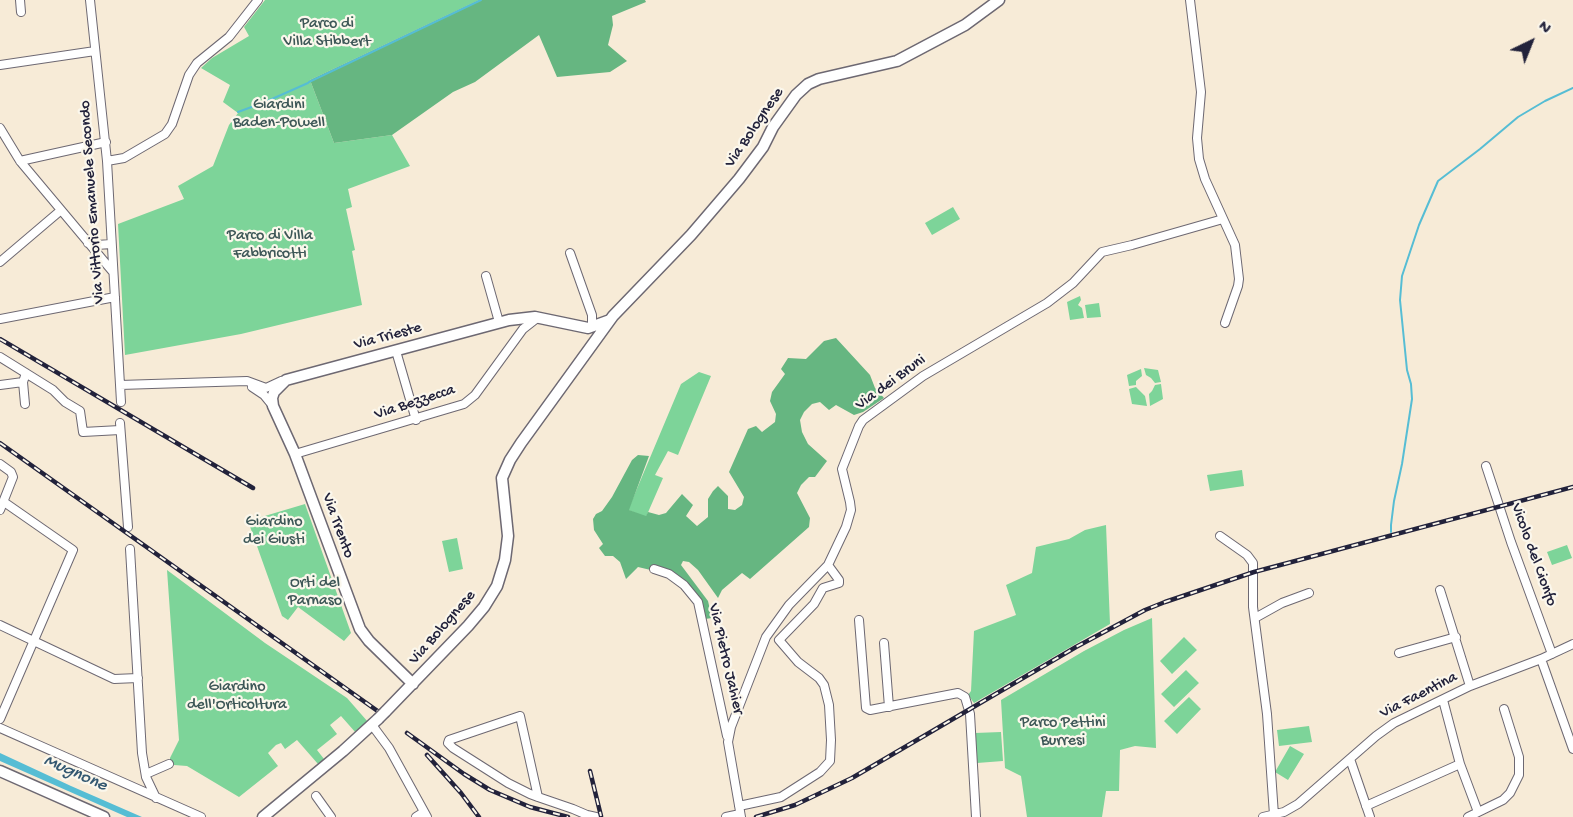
<!DOCTYPE html>
<style>
body{margin:0}
#map{position:relative;width:1573px;height:817px;overflow:hidden;background:#f7ebd7;font-family:"Gochi Hand",sans-serif}
canvas{display:block}
.north{position:absolute;left:1501px;top:12px;width:60px;height:60px;-webkit-text-stroke:4px #fbf7ec;paint-order:stroke;rotate:43deg;font-size:16px;font-weight:700;line-height:24px;text-align:center;color:#22223b}
.north::after{content:'';display:block;margin:auto;width:21px;height:27px;background:#22223b;clip-path:polygon(50% 0,100% 100%,50% 72%,0 100%)}
</style>
<div id="map">
<canvas width="1573" height="817"></canvas>
<div class="north">N</div>
</div>
<script>
const ctx = document.querySelector('canvas').getContext('2d');
ctx.lineJoin = 'round';
function fillPath(path, color) { ctx.fillStyle = color; ctx.fill(path, 'evenodd'); }
const toPath = rows => new Path2D(rows.map(r => 'M' + r).join(''));
function stroke(path, color, width, dash) { ctx.strokeStyle = color; ctx.lineWidth = width; ctx.lineCap = dash ? 'butt' : 'round'; ctx.setLineDash(dash || []); ctx.stroke(path); }
function label(font, color, halo, rows, align = 'center') {
  ctx.font = font + ' "Gochi Hand",sans-serif'; ctx.lineWidth = 4.5; ctx.setLineDash([]); ctx.textBaseline = 'middle'; ctx.strokeStyle = halo; ctx.fillStyle = color; for (const [text, x, y, turn = 0] of rows) {
    ctx.save(); ctx.translate(x, y); ctx.rotate((+turn || 0) * Math.PI / 180); ctx.textAlign = isNaN(turn) ? turn : align; if (halo) ctx.strokeText(text, 0, 0); ctx.fillText(text, 0, 0); ctx.restore();
  }
}
const green = toPath([
 [265,0,479,0,310,80,334,143,392,135,410,166,348,189,352,207,346,209,355,250,352,251,362,305,241,334,125,355,118,224,184,199,178,186,213,166,229,125,238,113,223,102,230,85,201,68,212,58,249,36,244,27],
 [953,207,960,219,932,235,925,223],
 [1080,296,1081,300,1078,305,1082,308,1084,318,1070,320,1067,302],
 [1099,303,1101,317,1087,318,1085,305],
 [1144,368,1158,370,1161,382,1155,383,1151,378,1146,375],
 [1141,369,1142,376,1136,381,1136,385,1129,386,1127,375],
 [699,372,711,376,678,455,668,451,655,475,663,478,646,517,628,510,681,384],
 [1161,384,1163,399,1150,406,1149,394,1152,391,1155,385],
 [1136,387,1145,396,1147,406,1132,404,1129,389],
 [1242,470,1244,486,1210,491,1207,475],
 [305,504,351,633,344,641,298,607,288,620,282,616,248,521],
 [1106,525,1110,624,974,703,968,695,971,691,974,631,1016,615,1006,585,1032,573,1036,547,1069,539,1085,530],
 [457,538,463,569,449,572,442,541],
 [1567,545,1572,558,1552,565,1547,552],
 [167,570,265,643,347,698,368,722,356,733,341,716,330,725,337,734,317,750,324,759,318,764,297,740,285,749,281,743,276,745,268,753,278,766,239,797,187,766,174,765,170,763,170,758,179,740],
 [1152,618,1156,748,1135,746,1120,750,1119,791,1106,791,1102,817,1027,817,1021,776,1005,768,1001,700,1084,651,1124,630],
 [1184,637,1197,650,1172,674,1160,661],
 [1186,670,1199,683,1174,707,1161,694],
 [1189,697,1201,709,1177,734,1164,721],
 [1309,726,1312,742,1279,746,1277,730],
 [1001,732,1003,761,977,763,975,733],
 [1290,746,1304,754,1288,780,1275,772]
]);
const forest = toPath([
 [479,0,645,0,646,2,612,16,613,25,608,45,627,61,610,72,557,77,539,35,475,82,453,92,392,135,334,143,310,80],
 [836,338,870,375,875,388,884,398,863,412,854,415,836,405,829,410,820,402,812,404,804,412,800,420,802,432,808,444,827,461,815,477,809,477,801,485,797,493,810,518,809,527,750,579,742,573,722,590,718,598,698,570,689,562,683,561,681,565,708,601,712,618,705,619,676,576,638,567,626,579,620,562,613,556,605,556,599,548,603,544,594,530,593,519,596,514,602,511,612,497,632,460,638,455,649,456,629,510,646,516,648,512,659,515,666,513,682,494,693,505,686,516,697,526,708,517,708,499,713,491,718,486,728,496,728,509,735,510,742,505,744,497,729,472,748,429,756,426,762,432,775,422,776,414,770,401,772,392,785,374,781,369,788,358,806,359,824,341]
]);
const water = toPath([
 [0,753,71,786,142,817,127,817,0,761]
]);
const stream = toPath([
 [309,82,481,0],
 [263,103,308,83],
 [238,112,257,105],
 [1391,532,1391,525,1394,501,1402,464,1412,399,1411,384,1407,370,1400,300,1402,276,1419,225,1438,181,1480,149,1518,117,1545,101,1573,88]
]);
const minor = toPath([
 [20,0,21,12],
 [90,0,107,161,121,402],
 [1190,0,1201,92,1197,138,1199,159,1205,179,1235,245,1239,279,1238,286,1225,323],
 [0,65,95,51],
 [0,128,20,161,113,272],
 [20,161,106,142],
 [107,161,124,158,165,134,172,124,189,75,197,63,229,37,258,0],
 [88,243,97,245,111,244],
 [570,253,592,315,592,325],
 [0,262,60,211],
 [486,276,499,322],
 [0,319,115,297],
 [396,351,416,420],
 [0,357,53,390,65,402,80,411,83,432,120,430],
 [23,382,25,404],
 [0,385,23,382,26,373],
 [120,385,247,381,266,388,281,381],
 [252,387,264,395,273,406],
 [120,423,128,527],
 [295,454,464,404,475,395,523,329,537,318],
 [0,464,11,472,13,477,0,510],
 [1486,466,1511,542,1552,654],
 [1220,536,1247,555,1253,563,1253,607,1267,714,1274,815],
 [130,549,142,753,146,777,156,798],
 [654,569,669,574,684,585,698,602,727,736],
 [1440,590,1470,686],
 [1255,618,1282,603,1309,593],
 [859,620,866,708,870,710,958,693,965,697,970,714,976,817],
 [0,625,114,679,138,678],
 [884,643,889,707],
 [1399,653,1456,637],
 [1541,659,1573,749],
 [1443,700,1460,764,1478,812],
 [0,719,73,550,4,502],
 [372,725,389,748,427,817],
 [0,728,201,817],
 [1350,759,1370,817],
 [146,774,169,764],
 [316,796,331,817],
 [538,797,520,716,449,740,448,743,453,748,508,783,530,794,538,797,573,809,587,815,596,817],
 [739,806,781,797,820,772,830,761,831,740,829,705,824,685,819,678,798,662,779,640,814,604,823,588,839,583,839,580,828,565],
 [1366,806,1460,764],
 [416,817,424,812],
 [726,817,740,814],
 [741,817,728,742,731,727,766,637,789,605,828,565,846,527,851,510,850,502,842,469,859,426,863,420,923,376,1047,303,1073,283,1102,252,1132,245,1223,219],
 [1263,817,1284,812,1298,804,1376,736,1394,723,1470,686,1541,659,1573,644],
 [1468,817,1503,800,1510,793,1519,775,1519,757,1504,709]
]);
const major = toPath([
 [413,684,369,641,360,629,295,454,273,406,272,398,274,392,286,380,509,320,535,317,588,328,610,320],
 [385,712,468,626,484,607,497,586,505,560,508,536,502,478,510,460,521,443,613,316,691,235,739,179,763,147,773,127,796,95,808,84,819,79,897,61,965,25,999,0],
 [0,771,104,817],
 [263,817,343,751,378,719]
]);
const rail = toPath([
 [0,339,253,488],
 [0,443,379,712],
 [407,733,464,774,490,790,530,807,568,817],
 [427,755,461,793,479,817],
 [590,771,601,816],
 [756,817,795,805,852,778,1076,647,1145,610,1165,602,1254,572,1573,487]
]);
const majorBridge = toPath([
 [378,719,385,712]
]);
const parkNames = [
 ["Parco di",327,25],
 ["Villa Stibbert",327,43],
 ["Giardini",279,106],
 ["Baden-Powell",279,124],
 ["Parco di Villa",270,237],
 ["Fabbricotti",270,255],
 ["Giardino",274,523],
 ["dei Giusti",274,541],
 ["Orti del",315,584],
 ["Parnaso",315,602],
 ["Giardino",237,688],
 ["dell'Orticoltura",237,706],
 ["Parco Pettini",1063,724],
 ["Burresi",1063,742]
];
const streetNames = [
 ["Via Bolognese",755,128,-56],
 ["Via Vittorio Emanuele Secondo",93,202,-94],
 ["Via Trieste",388,337,-15],
 ["Via dei Bruni",891,383,-36],
 ["Via Bezzecca",415,403,-18],
 ["Via Trento",337,526,70],
 ["Vicolo del Cionfo",1533,555,70],
 ["Via Bolognese",443,628,-49],
 ["Via Pietro Jahier",725,659,77],
 ["Via Faentina",1419,696,-27]
];
const waterNames = [
 ["Mugnone",75,774,24]
];
fillPath(green, '#7dd499');
fillPath(forest, '#66b681');
fillPath(water, '#56bdd4');
stroke(stream, '#56bdd4', 2);
stroke(minor, '#6d6872', 10);
stroke(major, '#6d6872', 13);
stroke(minor, '#fff', 8);
stroke(major, '#fff', 10);
stroke(rail, '#22223b', 4.5);
stroke(rail, '#fbf7ec', 2, [7]);
stroke(majorBridge, '#6d6872', 13, []);
stroke(majorBridge, '#fff', 10);
label('16px', '#3d5757', '#fbf7ec', parkNames);
label('16px', '#22223b', '#fbf7ec', streetNames);
label('italic 18px', '#345871', '#fbf7ec', waterNames);
</script>
